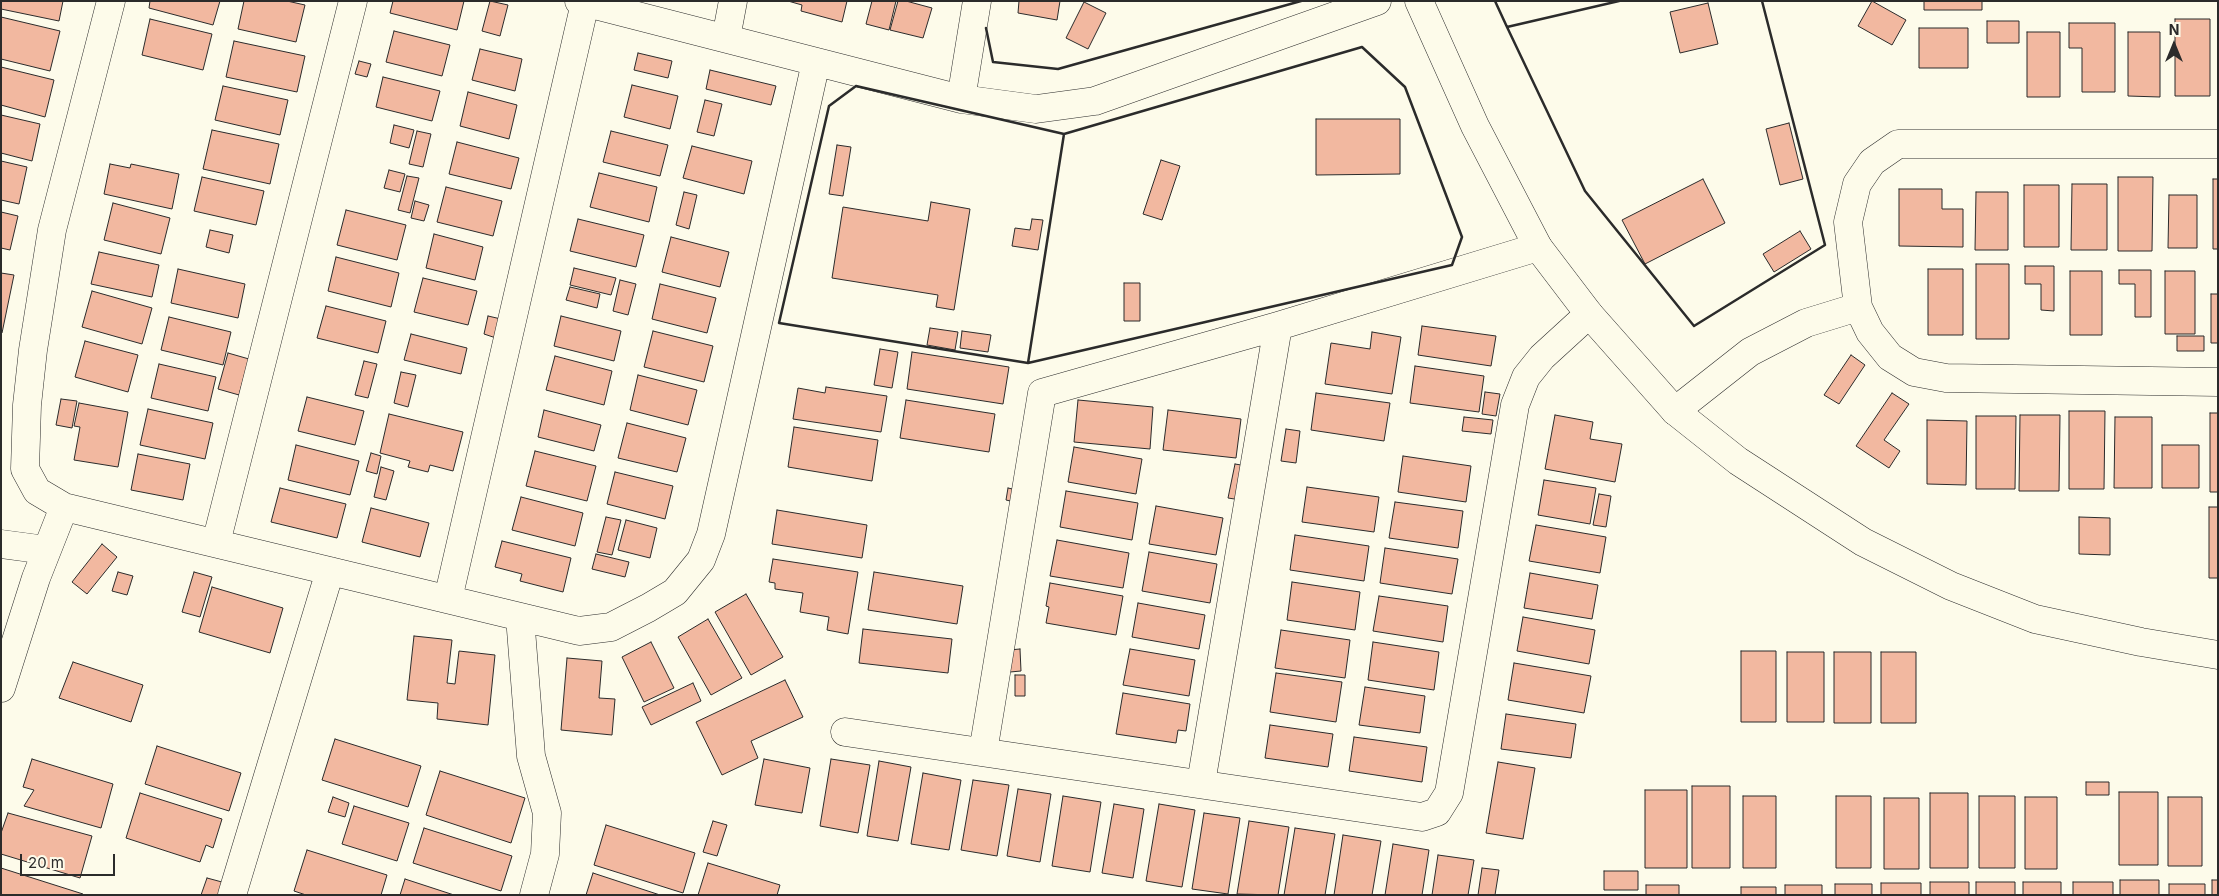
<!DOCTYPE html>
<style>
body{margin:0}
#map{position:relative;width:2219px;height:896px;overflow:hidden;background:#fdfbea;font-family:Inter,sans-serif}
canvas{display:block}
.frame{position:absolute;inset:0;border:2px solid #2b2b2b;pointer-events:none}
.north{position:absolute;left:2149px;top:20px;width:50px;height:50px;-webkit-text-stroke:4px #fdfbea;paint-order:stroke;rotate:0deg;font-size:14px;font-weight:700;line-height:20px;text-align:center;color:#2b2b2b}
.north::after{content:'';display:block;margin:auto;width:18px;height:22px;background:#2b2b2b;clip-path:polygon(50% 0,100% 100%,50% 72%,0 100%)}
.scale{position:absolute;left:20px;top:854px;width:95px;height:22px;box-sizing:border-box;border:2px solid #2b2b2b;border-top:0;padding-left:6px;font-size:15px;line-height:18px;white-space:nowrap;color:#2b2b2b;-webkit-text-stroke:4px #fdfbea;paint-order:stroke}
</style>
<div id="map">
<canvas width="2219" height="896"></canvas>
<div class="frame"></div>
<div class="north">N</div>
<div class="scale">20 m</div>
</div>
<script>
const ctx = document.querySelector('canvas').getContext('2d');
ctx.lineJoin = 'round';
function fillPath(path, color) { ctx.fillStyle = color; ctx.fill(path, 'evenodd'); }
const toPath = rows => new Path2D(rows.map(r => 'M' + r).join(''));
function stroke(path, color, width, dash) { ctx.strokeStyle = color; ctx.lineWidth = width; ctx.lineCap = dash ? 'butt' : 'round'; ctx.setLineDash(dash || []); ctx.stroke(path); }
const building = toPath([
 [1,1,63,1,59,21,1,9,1,1],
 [150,1,220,1,213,25,149,8,150,1],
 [244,1,287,1,305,5,296,42,238,29,244,1],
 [393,1,464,1,457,30,390,13,393,1],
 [490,1,508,5,500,36,482,31,490,1],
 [788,1,847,1,842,22,801,11,802,5,788,1],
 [872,1,896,1,889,30,866,24,872,1],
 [898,1,906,1,932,8,923,38,890,30,898,1],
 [1019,1,1060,1,1057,20,1018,13,1019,1],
 [1872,1,1906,20,1892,45,1858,26,1872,1],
 [1924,1,1982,1,1982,10,1924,10,1924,1],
 [1084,2,1106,13,1088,49,1066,38,1084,2],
 [1708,3,1718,44,1680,53,1670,12,1708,3],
 [1,17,60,31,50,71,1,59,1,17],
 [150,19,212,34,203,70,142,55,150,19],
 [2175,19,2210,19,2210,96,2175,96,2175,19],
 [1987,21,2019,21,2019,43,1987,43,1987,21],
 [2069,23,2115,23,2115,92,2082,92,2082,48,2069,48,2069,23],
 [1919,28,1968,28,1968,68,1919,68,1919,28],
 [394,31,450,45,442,76,386,62,394,31],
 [2027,32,2060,32,2060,97,2027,97,2027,32],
 [2128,32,2160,32,2160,97,2128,96,2128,32],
 [234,41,305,56,297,92,226,77,234,41],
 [480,49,522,59,515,91,472,80,480,49],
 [638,53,672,61,668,78,634,70,638,53],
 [359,61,371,64,367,77,355,74,359,61],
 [1,67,54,80,45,117,1,105,1,67],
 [710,70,776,86,771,105,706,89,710,70],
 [383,77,440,91,432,121,376,107,383,77],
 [632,85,678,96,670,129,624,117,632,85],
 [223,86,288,100,280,135,215,120,223,86],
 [468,92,517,105,509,139,460,126,468,92],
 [705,100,722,104,714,136,697,132,705,100],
 [1,115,40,124,32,161,1,153,1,115],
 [1316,119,1400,119,1400,174,1316,175,1316,119],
 [1789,123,1803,179,1780,185,1766,129,1789,123],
 [394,125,414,130,409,148,390,143,394,125],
 [212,130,279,144,270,184,203,169,212,130],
 [417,131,431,134,423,167,409,164,417,131],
 [611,131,668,145,660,176,603,162,611,131],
 [457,142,519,158,511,189,449,174,457,142],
 [837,145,851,147,843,196,829,194,837,145],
 [692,146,752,161,744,194,683,178,692,146],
 [1161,160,1180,166,1162,220,1143,214,1161,160],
 [1,161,27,167,19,204,1,200,1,161],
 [110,164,130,168,131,164,179,174,172,209,104,194,110,164],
 [389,170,405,174,400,192,384,188,389,170],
 [599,173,657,187,649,222,590,207,599,173],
 [407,176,419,178,410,213,398,210,407,176],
 [202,177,264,191,256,225,194,211,202,177],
 [2118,177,2153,177,2152,251,2118,251,2118,177],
 [1703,179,1725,223,1645,264,1622,220,1703,179],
 [2213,179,2218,179,2218,249,2213,249,2213,179],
 [2072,184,2107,184,2107,250,2071,250,2072,184],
 [2024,185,2059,185,2059,247,2024,247,2024,185],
 [446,187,502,201,493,236,437,222,446,187],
 [1899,189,1942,189,1942,209,1963,209,1963,247,1899,246,1899,189],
 [684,192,697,195,689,229,676,225,684,192],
 [1976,192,2008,192,2008,250,1975,250,1976,192],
 [2169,195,2197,195,2197,248,2168,248,2169,195],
 [415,201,429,205,424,221,411,218,415,201],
 [931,202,970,209,954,310,936,307,938,295,832,278,843,207,928,221,931,202],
 [113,203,170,218,161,254,104,240,113,203],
 [346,210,406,225,397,260,337,245,346,210],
 [1,212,18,216,10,250,1,248,1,212],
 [578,219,644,235,636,267,570,251,578,219],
 [1032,219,1043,220,1038,250,1012,246,1015,228,1030,230,1032,219],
 [210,230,233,235,229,253,206,247,210,230],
 [1800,231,1811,249,1774,272,1763,254,1800,231],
 [434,234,483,247,475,280,426,268,434,234],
 [671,237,729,252,720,287,662,272,671,237],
 [99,252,159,265,152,297,91,284,99,252],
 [336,257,399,273,391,307,328,291,336,257],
 [1976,264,2009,264,2009,339,1976,339,1976,264],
 [2025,266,2054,266,2054,311,2041,310,2041,284,2025,284,2025,266],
 [574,268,616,278,611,295,570,285,574,268],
 [178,269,245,284,238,318,171,303,178,269],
 [1928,269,1963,269,1963,335,1928,335,1928,269],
 [2119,270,2151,270,2151,317,2135,317,2135,284,2119,284,2119,270],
 [2070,271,2102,271,2102,335,2070,335,2070,271],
 [2165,271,2195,271,2195,334,2165,334,2165,271],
 [1,273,14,275,2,333,1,333,1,273],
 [423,278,477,291,468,325,414,312,423,278],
 [620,280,636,284,628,315,613,311,620,280],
 [1124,283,1140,283,1140,321,1124,321,1124,283],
 [660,284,716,298,707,333,652,319,660,284],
 [570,287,600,294,597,308,566,300,570,287],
 [92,291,152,308,142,344,82,327,92,291],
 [2211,294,2218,294,2218,343,2211,343,2211,294],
 [326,306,386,321,378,353,317,338,326,306],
 [488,316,501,319,496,338,484,334,488,316],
 [561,316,621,331,614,361,554,346,561,316],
 [169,317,231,332,223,365,161,350,169,317],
 [1422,326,1496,336,1491,366,1418,355,1422,326],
 [930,328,958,332,955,350,927,345,930,328],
 [653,331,713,346,704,382,644,367,653,331],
 [962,331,991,335,988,352,960,348,962,331],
 [1372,332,1401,337,1392,394,1325,384,1331,343,1370,349,1372,332],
 [411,334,467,348,461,374,404,360,411,334],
 [2177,336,2204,336,2204,351,2177,351,2177,336],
 [85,341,138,355,128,392,75,377,85,341],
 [880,349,898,352,892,388,874,385,880,349],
 [912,352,1009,367,1003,404,907,389,912,352],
 [228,353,249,359,239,395,218,389,228,353],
 [1851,355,1865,365,1839,404,1824,395,1851,355],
 [555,356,612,371,604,405,546,390,555,356],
 [364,361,377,364,368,398,355,395,364,361],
 [159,364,216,377,208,411,151,398,159,364],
 [1415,366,1484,376,1479,412,1410,403,1415,366],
 [401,372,416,375,408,407,394,403,401,372],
 [638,375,697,390,688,425,630,410,638,375],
 [826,387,887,396,881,432,793,419,798,388,825,393,826,387],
 [1485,392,1500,394,1496,416,1482,414,1485,392],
 [1316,393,1390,403,1384,441,1311,430,1316,393],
 [1892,393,1909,404,1884,440,1900,451,1889,468,1856,446,1892,393],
 [307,397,364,411,355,445,298,431,307,397],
 [61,399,77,401,72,428,56,425,61,399],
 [906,400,995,414,989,452,900,438,906,400],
 [1078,400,1153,407,1150,449,1074,442,1078,400],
 [79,403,128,412,118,467,74,460,80,427,74,426,79,403],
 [148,409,213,423,205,459,140,445,148,409],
 [544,410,601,425,594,451,538,437,544,410],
 [1168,410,1241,419,1236,458,1163,450,1168,410],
 [2069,411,2105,411,2104,489,2069,489,2069,411],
 [2210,413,2218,413,2218,492,2210,492,2210,413],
 [389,414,463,432,453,471,430,465,428,472,408,467,410,461,380,453,389,414],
 [1555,415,1593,422,1590,439,1622,444,1615,482,1545,469,1555,415],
 [2020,415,2060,415,2059,491,2019,491,2020,415],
 [1976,416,2016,416,2015,489,1976,489,1976,416],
 [1464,417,1493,420,1491,434,1462,431,1464,417],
 [2115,417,2152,417,2152,488,2114,488,2115,417],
 [1927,420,1967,421,1966,485,1927,484,1927,420],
 [627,423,686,438,677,472,618,458,627,423],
 [794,427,878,440,872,481,788,467,794,427],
 [1286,429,1300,431,1296,463,1281,461,1286,429],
 [296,445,359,461,350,495,288,480,296,445],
 [2162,445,2199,445,2199,488,2162,488,2162,445],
 [1074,447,1142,459,1136,494,1068,482,1074,447],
 [535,451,596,466,587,501,526,486,535,451],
 [371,453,381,456,377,474,366,471,371,453],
 [138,454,190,464,183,500,131,490,138,454],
 [1403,456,1471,466,1466,502,1398,492,1403,456],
 [1235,464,1247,466,1241,500,1228,498,1235,464],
 [381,467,394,471,386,500,374,497,381,467],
 [615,472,673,486,665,519,607,504,615,472],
 [1544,480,1596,488,1590,524,1538,515,1544,480],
 [1307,487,1379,497,1374,532,1302,522,1307,487],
 [280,488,346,504,337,538,271,522,280,488],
 [1008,488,1021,491,1019,503,1006,500,1008,488],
 [1066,491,1138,503,1132,540,1060,527,1066,491],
 [1599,494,1611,496,1606,527,1593,525,1599,494],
 [521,497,583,513,575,546,512,530,521,497],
 [1395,502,1463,511,1458,548,1389,538,1395,502],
 [1156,506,1223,518,1216,555,1149,544,1156,506],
 [2209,507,2218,507,2218,578,2209,578,2209,507],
 [371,508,429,523,420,557,362,542,371,508],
 [777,510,867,525,862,558,772,544,777,510],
 [606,517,621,520,612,555,597,552,606,517],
 [2079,517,2110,518,2110,555,2079,554,2079,517],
 [626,520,657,528,650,558,618,550,626,520],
 [1536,525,1606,537,1600,573,1529,561,1536,525],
 [1295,535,1369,546,1364,581,1290,570,1295,535],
 [1057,540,1129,553,1123,588,1050,576,1057,540],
 [502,541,571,558,563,592,520,581,522,574,495,567,502,541],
 [102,544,117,557,87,594,72,582,102,544],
 [1385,548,1458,559,1452,594,1380,583,1385,548],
 [1149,552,1217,564,1210,603,1142,591,1149,552],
 [596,554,629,562,625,577,592,569,596,554],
 [773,559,858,572,848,634,827,630,829,617,800,612,803,593,775,589,775,583,769,582,773,559],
 [118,572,133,576,127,595,112,591,118,572],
 [194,572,212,577,200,617,182,612,194,572],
 [874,572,963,586,957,624,868,610,874,572],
 [1530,573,1598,585,1592,619,1524,608,1530,573],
 [1292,582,1360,592,1355,630,1287,620,1292,582],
 [1050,583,1123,596,1116,635,1046,623,1049,607,1046,606,1050,583],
 [212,587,283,608,270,653,199,632,212,587],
 [746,594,783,657,751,675,715,612,746,594],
 [1379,596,1448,606,1443,642,1373,631,1379,596],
 [1138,603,1205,615,1199,649,1132,637,1138,603],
 [1523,617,1595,630,1589,664,1517,651,1523,617],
 [708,619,742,678,711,695,678,637,708,619],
 [863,629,952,639,948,673,859,663,863,629],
 [1281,630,1350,640,1345,678,1275,668,1281,630],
 [414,636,452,640,447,683,455,684,459,651,495,655,488,725,437,719,438,703,407,700,414,636],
 [651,642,674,688,644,702,622,657,651,642],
 [1373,642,1439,652,1434,690,1368,680,1373,642],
 [1020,649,1021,671,1010,672,1009,650,1020,649],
 [1130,649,1195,660,1189,696,1123,685,1130,649],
 [1741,651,1776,651,1776,722,1741,722,1741,651],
 [1787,652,1824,652,1824,722,1787,722,1787,652],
 [1834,652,1871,652,1871,723,1834,723,1834,652],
 [1881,652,1916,652,1916,723,1881,723,1881,652],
 [567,658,602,661,599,698,615,699,612,735,561,730,567,658],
 [73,662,143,685,131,722,59,698,73,662],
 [1514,663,1591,676,1584,713,1508,700,1514,663],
 [1276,673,1342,682,1336,722,1270,712,1276,673],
 [1015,675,1025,675,1025,696,1015,696,1015,675],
 [785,680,803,717,751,741,758,758,722,775,696,722,785,680],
 [693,683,701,701,651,725,642,707,693,683],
 [1365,687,1425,696,1420,733,1359,725,1365,687],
 [1123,693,1190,704,1186,731,1178,730,1176,743,1116,734,1123,693],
 [1506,714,1576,724,1571,758,1501,749,1506,714],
 [1270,725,1333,734,1328,767,1265,758,1270,725],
 [1354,737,1427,747,1422,782,1349,771,1354,737],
 [335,739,421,766,408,807,322,780,335,739],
 [157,746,241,773,229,811,145,784,157,746],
 [32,759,113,784,101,828,24,806,34,790,23,787,32,759],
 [764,759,810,768,802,813,755,805,764,759],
 [831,759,870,765,858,833,820,826,831,759],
 [879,761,911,767,898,841,867,836,879,761],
 [1498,762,1535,768,1523,839,1486,833,1498,762],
 [440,771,525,798,511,843,426,815,440,771],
 [923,773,961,780,949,850,911,844,923,773],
 [973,780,1009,785,997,856,961,850,973,780],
 [2086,782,2109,782,2109,795,2086,795,2086,782],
 [1692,786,1730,786,1730,868,1692,868,1692,786],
 [1018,789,1051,794,1040,862,1007,856,1018,789],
 [1645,790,1687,790,1687,868,1645,868,1645,790],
 [2119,792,2158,792,2158,865,2119,865,2119,792],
 [140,793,222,819,213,848,206,845,200,862,126,838,140,793],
 [1930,793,1968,793,1968,868,1930,868,1930,793],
 [1063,796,1101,802,1090,872,1052,866,1063,796],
 [1743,796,1776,796,1776,868,1743,868,1743,796],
 [1836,796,1871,796,1871,868,1836,868,1836,796],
 [1979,796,2015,796,2015,868,1979,868,1979,796],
 [333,797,349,803,345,817,328,812,333,797],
 [2025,797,2057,797,2057,869,2025,869,2025,797],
 [2168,797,2202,797,2202,866,2168,866,2168,797],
 [1884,798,1919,798,1919,869,1884,869,1884,798],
 [1114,804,1144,809,1133,878,1102,873,1114,804],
 [1159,804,1195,810,1182,887,1146,881,1159,804],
 [354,806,409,823,397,861,342,844,354,806],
 [8,813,92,836,80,878,1,854,1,833,8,813],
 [1204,813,1240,818,1228,894,1192,889,1204,813],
 [713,821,727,825,717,856,703,852,713,821],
 [1249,821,1289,827,1278,895,1237,894,1249,821],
 [606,825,695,853,683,893,594,865,606,825],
 [424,828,512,856,501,891,413,863,424,828],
 [1295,828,1335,834,1325,895,1284,895,1295,828],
 [1343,835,1381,841,1372,895,1334,895,1343,835],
 [1393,844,1429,850,1422,895,1385,895,1393,844],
 [307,850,387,875,381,895,306,895,294,891,307,850],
 [1438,855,1474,860,1468,895,1432,895,1438,855],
 [708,863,780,885,777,895,698,895,708,863],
 [1,868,83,894,83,895,1,895,1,868],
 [1482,868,1499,870,1495,895,1478,895,1482,868],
 [1604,871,1638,871,1638,890,1604,890,1604,871],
 [593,873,660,895,586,895,593,873],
 [207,878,222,882,218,895,201,895,207,878],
 [405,879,454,895,400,895,405,879],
 [2120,880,2159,880,2159,895,2120,895,2120,880],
 [2212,880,2218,880,2218,895,2212,895,2212,880],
 [1930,882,1969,882,1969,895,1930,895,1930,882],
 [1976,882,2015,882,2015,895,1976,895,1976,882],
 [2023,882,2061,882,2061,895,2023,895,2023,882],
 [2073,882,2113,882,2113,895,2073,895,2073,882],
 [1881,883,1921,883,1921,895,1881,895,1881,883],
 [1835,884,1872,884,1872,895,1835,895,1835,884],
 [2169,884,2205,884,2205,895,2169,895,2169,884],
 [1646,885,1679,885,1679,895,1646,895,1646,885],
 [1785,885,1822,885,1822,895,1785,895,1785,885],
 [1741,887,1776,887,1776,895,1741,895,1741,887]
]);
const street = toPath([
 [111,1,52,230,33,350,27,405,25,469,37,491,64,507,579,631,611,627,648,608,675,592,701,560,711,534,816,62],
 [579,1,961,99,1036,109,1095,101,1377,1],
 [726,38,733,1],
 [961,99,977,1],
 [2218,144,1898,144,1872,162,1857,184,1848,222,1858,307,1870,332,1890,357,1914,372,1946,378,2218,382],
 [1675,411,1750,352,1806,323,1858,307],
 [216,543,353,1],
 [1,544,46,550],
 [448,599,585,3],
 [520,617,531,756,547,813,545,854,534,895],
 [1,688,36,578,64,507],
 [845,732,1422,817,1437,812,1449,793,1515,405,1526,377,1542,357,1589,314],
 [983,752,1042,393,1278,326,1538,247],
 [1201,783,1278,326],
 [232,895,330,571]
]);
const secondary = toPath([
 [1419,1,1475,126,1538,247,1589,314,1675,411,1738,461,1863,542,1951,586,2035,619,2141,642,2218,655]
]);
const wall = toPath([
 [1495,1,1507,27],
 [1619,1,1507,27,1585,191,1694,326,1825,245,1762,1],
 [986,28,993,62,1058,69,1301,1],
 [1362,47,1405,87,1462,237,1452,265,1028,363,1064,134,1362,47],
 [856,86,1064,134,1028,363,779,323,829,106,856,86]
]);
fillPath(building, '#f2b8a0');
stroke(building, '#2b2b2b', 1);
stroke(street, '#2b2b2b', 29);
stroke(secondary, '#2b2b2b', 29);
stroke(street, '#fdfbea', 28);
stroke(secondary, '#fdfbea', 28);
stroke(wall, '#2b2b2b', 2.5);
</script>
